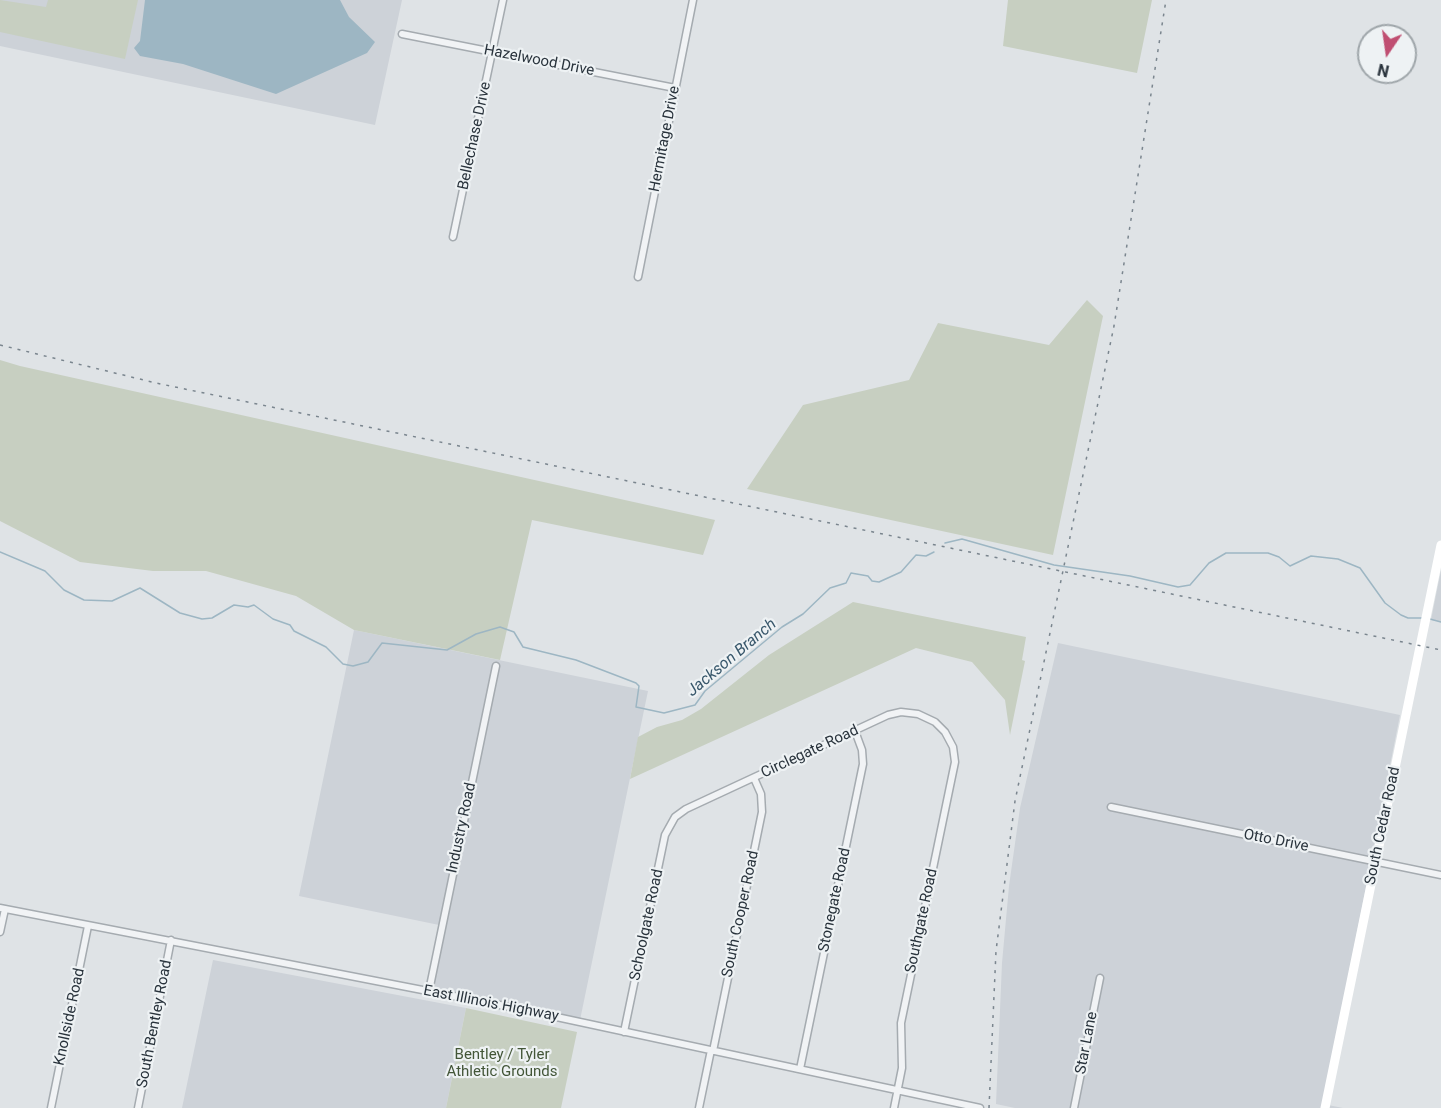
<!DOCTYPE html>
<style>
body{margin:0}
#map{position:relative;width:1441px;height:1108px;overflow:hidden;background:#dfe3e6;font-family:Roboto,sans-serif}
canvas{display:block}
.north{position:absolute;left:1357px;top:24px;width:60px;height:60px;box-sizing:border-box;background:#eef2f4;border:2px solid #9fa6aa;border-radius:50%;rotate:193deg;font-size:16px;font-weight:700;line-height:24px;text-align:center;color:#29333c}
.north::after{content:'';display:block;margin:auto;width:21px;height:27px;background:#c04f72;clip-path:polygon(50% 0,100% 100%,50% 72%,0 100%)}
</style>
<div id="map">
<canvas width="1441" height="1108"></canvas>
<div class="north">N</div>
</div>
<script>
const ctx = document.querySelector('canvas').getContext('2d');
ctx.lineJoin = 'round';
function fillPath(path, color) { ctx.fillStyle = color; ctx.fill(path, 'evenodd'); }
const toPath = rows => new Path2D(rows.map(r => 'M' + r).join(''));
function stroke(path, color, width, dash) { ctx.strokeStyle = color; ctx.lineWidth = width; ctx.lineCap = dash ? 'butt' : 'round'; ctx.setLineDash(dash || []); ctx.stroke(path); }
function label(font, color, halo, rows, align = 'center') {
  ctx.font = font + ' Roboto,sans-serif'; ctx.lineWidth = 4.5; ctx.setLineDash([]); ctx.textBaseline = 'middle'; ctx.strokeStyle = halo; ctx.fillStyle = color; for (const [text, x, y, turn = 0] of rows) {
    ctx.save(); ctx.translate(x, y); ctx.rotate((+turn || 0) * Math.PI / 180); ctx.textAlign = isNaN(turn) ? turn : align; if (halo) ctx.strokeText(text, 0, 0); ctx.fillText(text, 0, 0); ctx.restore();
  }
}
const built = toPath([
 [0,0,402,0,375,125,0,46],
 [1441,570,1441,622,1431,620],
 [354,630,648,691,580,1020,432,989,444,926,299,896],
 [1058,643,1400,715,1323,1104,1343,1108,1015,1108,996,1104,1002,963,1009,886,1020,808],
 [213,960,466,1008,446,1108,182,1108]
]);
const green = toPath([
 [0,0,46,7,48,0,138,0,125,59,0,32],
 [1008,0,1152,0,1137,73,1003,46],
 [1087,300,1103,316,1053,555,747,489,803,405,909,380,938,323,1049,345],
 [0,360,20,366,715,520,703,555,532,520,500,660,354,630,296,596,206,571,153,571,80,562,0,521],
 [853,602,1026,637,1022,660,1025,661,1010,735,1005,700,972,662,916,648,630,779,638,737,657,727,682,720,701,709,769,655],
 [466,1008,577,1032,561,1108,446,1108]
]);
const water = toPath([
 [145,0,340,0,349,17,375,42,367,53,276,94,183,64,140,56,134,48,140,41]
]);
const stream = toPath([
 [945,543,962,539,1054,565,1130,576,1178,587,1190,585,1209,563,1226,553,1268,553,1279,557,1290,566,1311,556,1338,559,1360,568,1385,603,1401,615,1408,618,1422,618],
 [0,552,45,571,64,590,84,600,112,601,140,588,180,613,202,619,212,618,234,605,248,607,254,605,273,619,290,625,294,631,326,647,343,664,353,666,368,662,382,643,447,650,476,634,500,627,514,632,523,647,576,660,636,683,639,686,636,707,664,713,695,705,705,691,782,627,803,614,830,588,846,583,851,573,868,576,872,581,879,582,901,572,916,555,926,556,934,552],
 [1430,619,1441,622]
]);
const street = toPath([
 [402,34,675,88],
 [453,237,503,0],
 [638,277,693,0],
 [1111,807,1441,875],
 [0,908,510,1007,980,1108],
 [0,932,5,909],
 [429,991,496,666],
 [624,1032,665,835,675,817,686,809,888,715,901,712,918,714,935,722,945,732,953,747,955,762,901,1023,902,1068,894,1108],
 [713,1051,762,812,761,794,754,778],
 [800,1069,863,764,862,750,855,731],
 [51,1108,88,926],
 [138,1108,171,940],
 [699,1108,711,1050],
 [1074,1108,1100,978]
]);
const secondary = toPath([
 [1325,1108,1441,545]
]);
const rail = toPath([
 [0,345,156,383,1441,650],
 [989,1108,996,951,1015,801,1114,326,1166,0]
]);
const streetNames = [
 ["Hazelwood Drive",539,61,11],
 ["Bellechase Drive",475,136,-78],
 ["Hermitage Drive",665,139,-79],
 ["Circlegate Road",810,752,-25],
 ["South Cedar Road",1383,826,-78],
 ["Industry Road",462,828,-78],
 ["Otto Drive",1276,841,11],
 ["Stonegate Road",835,900,-78],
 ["South Cooper Road",741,914,-78],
 ["Southgate Road",922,921,-78],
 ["Schoolgate Road",647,925,-78],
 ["East Illinois Highway",491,1004,11],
 ["Knollside Road",70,1017,-78],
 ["South Bentley Road",155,1024,-79],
 ["Star Lane",1087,1043,-79]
];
const parkNames = [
 ["Bentley / Tyler",502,1055],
 ["Athletic Grounds",502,1072]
];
const waterNames = [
 ["Jackson Branch",732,658,-40]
];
fillPath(built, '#cdd2d8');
fillPath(green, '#c7cfc1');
fillPath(water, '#9db6c3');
stroke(stream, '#9db6c3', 1.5);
stroke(street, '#a5abb0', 9);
stroke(street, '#f1f3f5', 6);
stroke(secondary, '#fff', 9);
stroke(rail, '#7a858e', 1.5, [3, 6]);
label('15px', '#29333c', '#eef2f4', streetNames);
label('15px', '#435638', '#eef2f4', parkNames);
label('italic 16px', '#38576b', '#eef2f4', waterNames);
</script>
